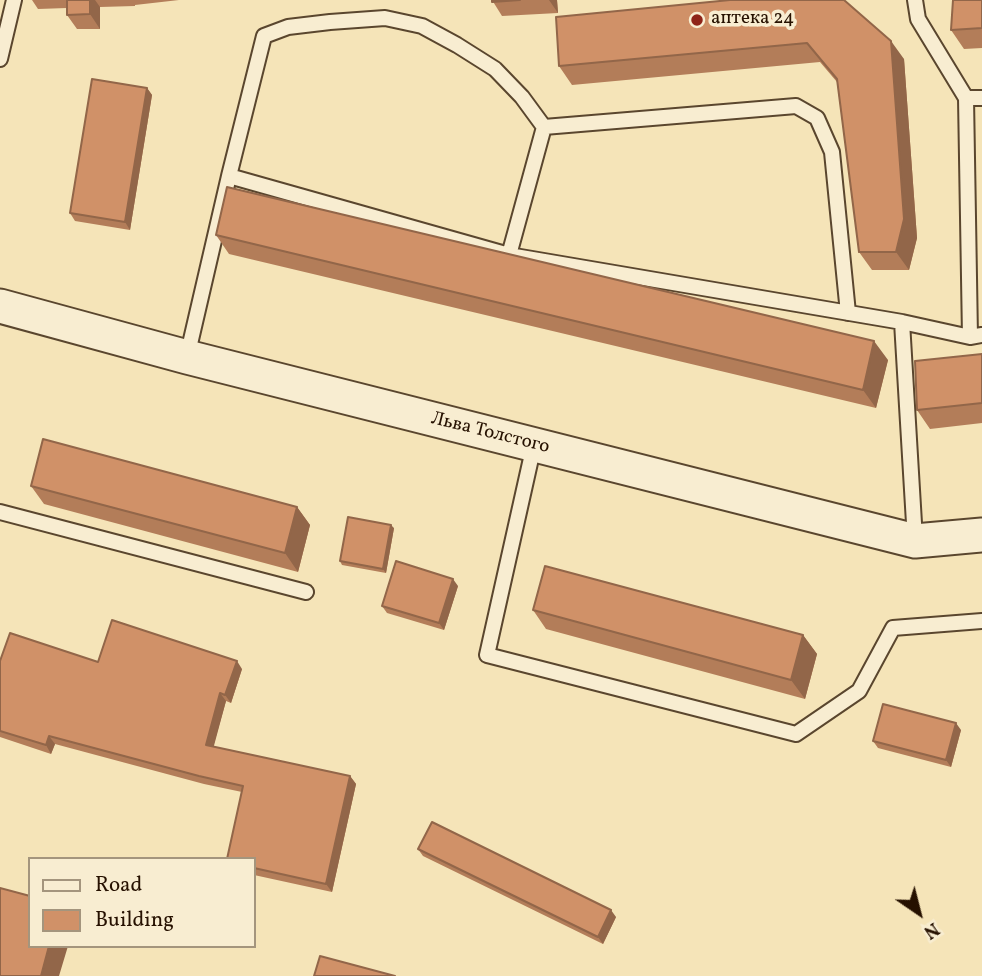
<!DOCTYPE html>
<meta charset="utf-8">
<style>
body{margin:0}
#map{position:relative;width:982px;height:976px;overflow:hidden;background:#f5e4b8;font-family:Vollkorn,serif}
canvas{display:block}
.legend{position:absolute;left:28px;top:857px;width:228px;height:91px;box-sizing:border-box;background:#f8edd1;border:2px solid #a4957d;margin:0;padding:9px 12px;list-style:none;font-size:21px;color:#261100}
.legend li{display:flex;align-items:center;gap:14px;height:35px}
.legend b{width:35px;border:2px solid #a4957d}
.north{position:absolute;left:884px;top:878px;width:70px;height:70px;-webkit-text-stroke:5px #f8edd1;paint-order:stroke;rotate:145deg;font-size:19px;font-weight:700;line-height:28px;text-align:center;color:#261100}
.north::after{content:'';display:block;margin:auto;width:24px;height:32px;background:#261100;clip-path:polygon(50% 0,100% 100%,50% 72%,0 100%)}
</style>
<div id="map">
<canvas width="982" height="976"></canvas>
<ul class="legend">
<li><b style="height:9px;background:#f8edd1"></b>Road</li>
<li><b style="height:19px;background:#d09168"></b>Building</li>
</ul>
<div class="north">N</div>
</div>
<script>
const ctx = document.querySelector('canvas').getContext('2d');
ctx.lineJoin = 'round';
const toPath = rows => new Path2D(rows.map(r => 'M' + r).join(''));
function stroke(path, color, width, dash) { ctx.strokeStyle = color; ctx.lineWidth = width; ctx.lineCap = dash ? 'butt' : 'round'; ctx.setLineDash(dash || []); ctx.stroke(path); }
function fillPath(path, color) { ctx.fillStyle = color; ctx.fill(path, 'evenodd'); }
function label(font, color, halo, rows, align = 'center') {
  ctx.font = font + ' Vollkorn,serif'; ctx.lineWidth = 7; ctx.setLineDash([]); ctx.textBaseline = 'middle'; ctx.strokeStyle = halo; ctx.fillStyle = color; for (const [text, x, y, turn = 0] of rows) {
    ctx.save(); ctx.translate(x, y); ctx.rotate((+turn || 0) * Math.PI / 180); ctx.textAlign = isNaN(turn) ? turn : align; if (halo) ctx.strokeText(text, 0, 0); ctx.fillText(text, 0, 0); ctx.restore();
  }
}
const service = toPath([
 [915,0,918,19,966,98,982,98],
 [0,59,14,0],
 [966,98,970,337],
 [544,127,796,106,817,118,832,152,848,313],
 [509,255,902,322],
 [187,357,229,176,509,255,544,127,522,97,495,69,457,45,422,26,385,18,330,22,288,27,264,36,229,176],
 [534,445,487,655,796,734,859,691,893,628,982,621],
 [0,512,306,592],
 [915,540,902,322,970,337,982,335]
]);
const tertiary = toPath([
 [0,306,187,357,915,541,982,535]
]);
const wall = toPath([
 [32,0,179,0,135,5,135,6,100,7,100,29,77,29,67,15,67,8,38,9],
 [492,0,557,0,558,13,502,16],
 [730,0,904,59,917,238,909,270,872,270,859,252,837,82,820,62,572,85,559,66],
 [982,0,982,48,964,49,951,30],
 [147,88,152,95,130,230,75,221,70,213],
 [216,235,888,360,876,408,229,254],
 [982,354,982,423,930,429,917,410],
 [31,486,297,507,310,525,298,572,44,504],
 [394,528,386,573,342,565,340,561],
 [458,586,444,630,387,613,382,606],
 [533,610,803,635,817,654,805,699,546,629],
 [0,661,98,662,242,669,231,703,226,701,213,747,350,776,356,784,332,892,254,875,254,859,242,792,204,784,55,744,51,754,0,737],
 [961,730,951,767,878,748,873,741],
 [418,849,616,917,603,944,423,856]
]);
const shadedWall = toPath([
 [90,0,95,0,100,7,100,29,90,14],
 [549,0,557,0,558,13],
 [891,41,904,59,917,238,909,270,896,252],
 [147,88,152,95,130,230,125,222],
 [874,341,888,360,876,408,863,390],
 [297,507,310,525,298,572,285,553],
 [391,525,394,528,386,573,383,569],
 [453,579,458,586,444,630,439,623],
 [803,635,817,654,805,699,791,680],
 [237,661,242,669,231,703,225,695],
 [220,693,226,701,212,753,206,745],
 [956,723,961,730,951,767,946,760],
 [49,736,55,744,51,754,46,745],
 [350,776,356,784,332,892,326,884],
 [611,910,616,917,603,944,598,937],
 [49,946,68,946,59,976,41,976]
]);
const building = toPath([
 [67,0,90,0,90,14,67,15,67,0],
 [492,0,520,0,492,2,492,0],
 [730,0,844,0,891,41,904,219,896,252,859,252,837,79,807,43,559,66,556,17,730,0],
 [953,0,982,0,982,28,951,30,953,0],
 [92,79,147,88,125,222,70,213,92,79],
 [227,187,874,341,863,390,216,235,227,187],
 [982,354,982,403,917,410,915,361,982,354],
 [43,439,297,507,285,553,31,486,43,439],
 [348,517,391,525,383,569,340,561,348,517],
 [396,561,453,579,439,623,382,606,396,561],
 [545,566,803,635,791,680,533,610,545,566],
 [112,620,237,661,225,695,220,693,206,745,350,776,326,884,254,868,254,859,227,859,243,786,199,776,49,736,46,745,0,731,0,661,10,633,98,662,112,620],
 [883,704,956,723,946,760,873,741,883,704],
 [432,822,611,910,598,937,418,849,432,822],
 [0,888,30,896,30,946,49,946,41,976,0,976,0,888],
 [320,956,395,976,314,976,320,956]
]);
const markers = [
 [697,20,7,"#8f2418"]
];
const poiNames = [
 ["аптека 24",711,20]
];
const streetNames = [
 ["Льва Толстого",490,434,14]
];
stroke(service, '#5a462e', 18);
stroke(tertiary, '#5a462e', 37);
stroke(service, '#f8edd1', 14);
stroke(tertiary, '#f8edd1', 33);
fillPath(wall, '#b37d59');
fillPath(shadedWall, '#926649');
fillPath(building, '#d09168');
stroke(building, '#926649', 2);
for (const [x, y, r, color] of markers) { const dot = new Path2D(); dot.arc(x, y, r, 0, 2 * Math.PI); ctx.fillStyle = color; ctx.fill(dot); stroke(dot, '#f8edd1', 2.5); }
label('19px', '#261100', '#f8edd1', poiNames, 'left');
label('19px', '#261100', '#f8edd1', streetNames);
</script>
